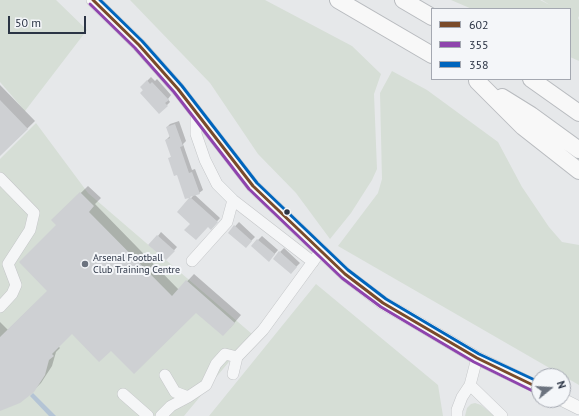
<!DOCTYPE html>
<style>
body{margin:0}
#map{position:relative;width:579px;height:416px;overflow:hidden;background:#e6e8ea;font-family:"PT Sans",sans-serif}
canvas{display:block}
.legend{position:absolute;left:431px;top:8px;width:140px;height:72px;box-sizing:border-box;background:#f4f6f9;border:1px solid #a4a8b1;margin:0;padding:5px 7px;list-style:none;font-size:12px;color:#2b3445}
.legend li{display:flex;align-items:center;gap:8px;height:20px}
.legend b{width:20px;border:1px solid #a4a8b1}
.north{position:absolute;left:531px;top:368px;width:40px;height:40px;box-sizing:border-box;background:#f4f6f9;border:1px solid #a4a8b1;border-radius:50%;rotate:72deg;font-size:11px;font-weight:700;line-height:16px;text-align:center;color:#2b3445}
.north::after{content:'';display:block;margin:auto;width:14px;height:18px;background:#6c737f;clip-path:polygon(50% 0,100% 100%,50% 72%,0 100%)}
.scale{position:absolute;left:8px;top:16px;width:78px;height:18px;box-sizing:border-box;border:2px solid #2b3445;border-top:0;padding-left:5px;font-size:12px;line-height:14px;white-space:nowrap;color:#2b3445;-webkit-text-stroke:3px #f4f6f9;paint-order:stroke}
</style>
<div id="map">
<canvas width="579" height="416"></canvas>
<ul class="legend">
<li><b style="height:5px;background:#7a4b2a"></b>602</li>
<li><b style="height:5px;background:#8e44ad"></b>355</li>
<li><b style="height:5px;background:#0065bd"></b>358</li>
</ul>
<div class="north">N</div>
<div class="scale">50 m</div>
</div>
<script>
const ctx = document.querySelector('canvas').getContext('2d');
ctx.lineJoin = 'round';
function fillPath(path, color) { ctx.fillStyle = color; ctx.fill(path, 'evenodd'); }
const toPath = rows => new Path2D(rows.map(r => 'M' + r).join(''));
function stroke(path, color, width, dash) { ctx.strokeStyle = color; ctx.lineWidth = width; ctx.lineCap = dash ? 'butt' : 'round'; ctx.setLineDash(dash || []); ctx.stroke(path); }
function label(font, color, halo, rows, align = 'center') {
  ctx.font = font + ' "PT Sans",sans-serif'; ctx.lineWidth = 4; ctx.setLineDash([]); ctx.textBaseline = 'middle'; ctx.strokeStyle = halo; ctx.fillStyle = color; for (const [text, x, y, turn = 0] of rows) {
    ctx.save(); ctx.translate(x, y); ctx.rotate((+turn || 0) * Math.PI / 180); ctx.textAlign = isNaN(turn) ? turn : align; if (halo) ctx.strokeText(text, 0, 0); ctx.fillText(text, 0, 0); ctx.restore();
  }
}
const green = toPath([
 [0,0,56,0,87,30,25,111,0,82],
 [130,0,265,0,352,46,381,74,374,94,377,169,372,180,351,213,330,239,296,193,258,154,210,83],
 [451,0,540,0,550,5,542,0,579,0,579,16,578,18,579,20,579,61,570,57,570,9,472,9],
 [392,71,427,90,498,142,522,187,549,227,562,242,579,245,579,385,338,246,378,193,382,179,380,93],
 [36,123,88,193,252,334,184,416,0,416,0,159],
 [316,284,438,385,443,416,209,416],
 [475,403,481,405,494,416,465,416,467,408,471,404]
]);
const water = toPath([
 [33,393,56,416,49,416,30,396]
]);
const shadow = toPath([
 [151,77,155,81,157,79,171,95,168,99,170,102,159,113,141,87],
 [0,85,35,121,0,155],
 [179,121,186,141,183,144,192,170,195,169,203,190,199,193,195,195,220,218,211,228,208,226,191,224,178,212,193,196,178,174,169,159,172,156,166,140,170,136,167,127,170,124],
 [88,186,101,198,95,204,179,290,194,274,241,315,230,328,196,312,111,349,72,333,58,346,60,348,56,352,52,366,41,383,33,391,0,410,0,322,8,330,48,291,58,225,53,220],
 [239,222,255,237,249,243,229,233],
 [161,232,177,247,169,256,158,236],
 [262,236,278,250,272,257,252,246],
 [284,248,300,263,294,269,280,252]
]);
const building = toPath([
 [147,80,150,84,152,82,169,100,165,103,168,106,159,114,140,93,143,90,140,87],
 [0,100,28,129,0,156],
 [175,124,183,146,180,147,189,173,192,172,200,194,190,197,218,222,211,230,208,227,196,240,184,230,190,224,177,212,189,198,185,199,177,175,174,176,168,158,171,157,165,140,170,138,166,127],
 [80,192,94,206,89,212,172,296,186,280,235,323,223,336,196,313,134,374,111,351,99,362,72,334,52,354,54,356,49,360,45,375,34,392,20,403,0,411,0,337,47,291,19,262,56,225,51,220],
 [234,225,252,241,246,248,228,233],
 [157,235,175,251,166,260,148,245],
 [257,239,275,254,269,262,251,246],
 [279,251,297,267,291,274,273,259]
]);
const minor = toPath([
 [196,112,196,134,205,160,217,184,233,200,313,262],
 [0,178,34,213,30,230,8,264,16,285,12,294,0,307],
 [192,261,227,222,233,200],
 [233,374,237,357,263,330,317,256],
 [165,375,175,392,188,397,206,385,216,364,225,354,237,357],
 [470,385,502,416],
 [123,394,148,416],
 [161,416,171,406,188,397],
 [457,416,457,410,462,397,470,385,477,358]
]);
const major = toPath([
 [93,0,139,45,178,89,253,186,345,274,383,303,411,319,477,358,539,388],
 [563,400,579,408]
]);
const highway = toPath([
 [338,0,432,55],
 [403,0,432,17],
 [531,79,579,113],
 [477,81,523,127,579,171],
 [502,97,531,115,579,150]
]);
const bus1 = toPath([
 [93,0,139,45,178,89,253,186,345,274,383,303,477,358,539,388]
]);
const bus2 = toPath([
 [90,4,135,48,174,92,249,189,342,278,381,307,474,362,537,393]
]);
const bus3 = toPath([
 [100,0,142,41,182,86,257,183,348,270,386,299,479,354,539,382]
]);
const markers = [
 [287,212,3.5,"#2b3445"],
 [85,264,4,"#6c737f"]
];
const poiNames = [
 ["Arsenal Football",93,258],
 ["Club Training Centre",93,270]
];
fillPath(green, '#d6ded6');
fillPath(water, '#b4c4d5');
fillPath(shadow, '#0003');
fillPath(building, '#ced0d3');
stroke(minor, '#c4c6c8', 12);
stroke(major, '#c2c5c8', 14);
stroke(highway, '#b8bbbf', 18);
stroke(minor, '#f5f6f7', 11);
stroke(major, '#f8f8f8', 13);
stroke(highway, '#f8f8f8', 16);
stroke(bus1, '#7a4b2a', 3);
stroke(bus2, '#8e44ad', 3);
stroke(bus3, '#0065bd', 3);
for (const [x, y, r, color] of markers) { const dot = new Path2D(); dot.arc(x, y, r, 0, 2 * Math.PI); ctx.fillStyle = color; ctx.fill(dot); stroke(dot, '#f4f6f9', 1.5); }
label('10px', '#2b3445', '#f4f6f9', poiNames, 'left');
</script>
